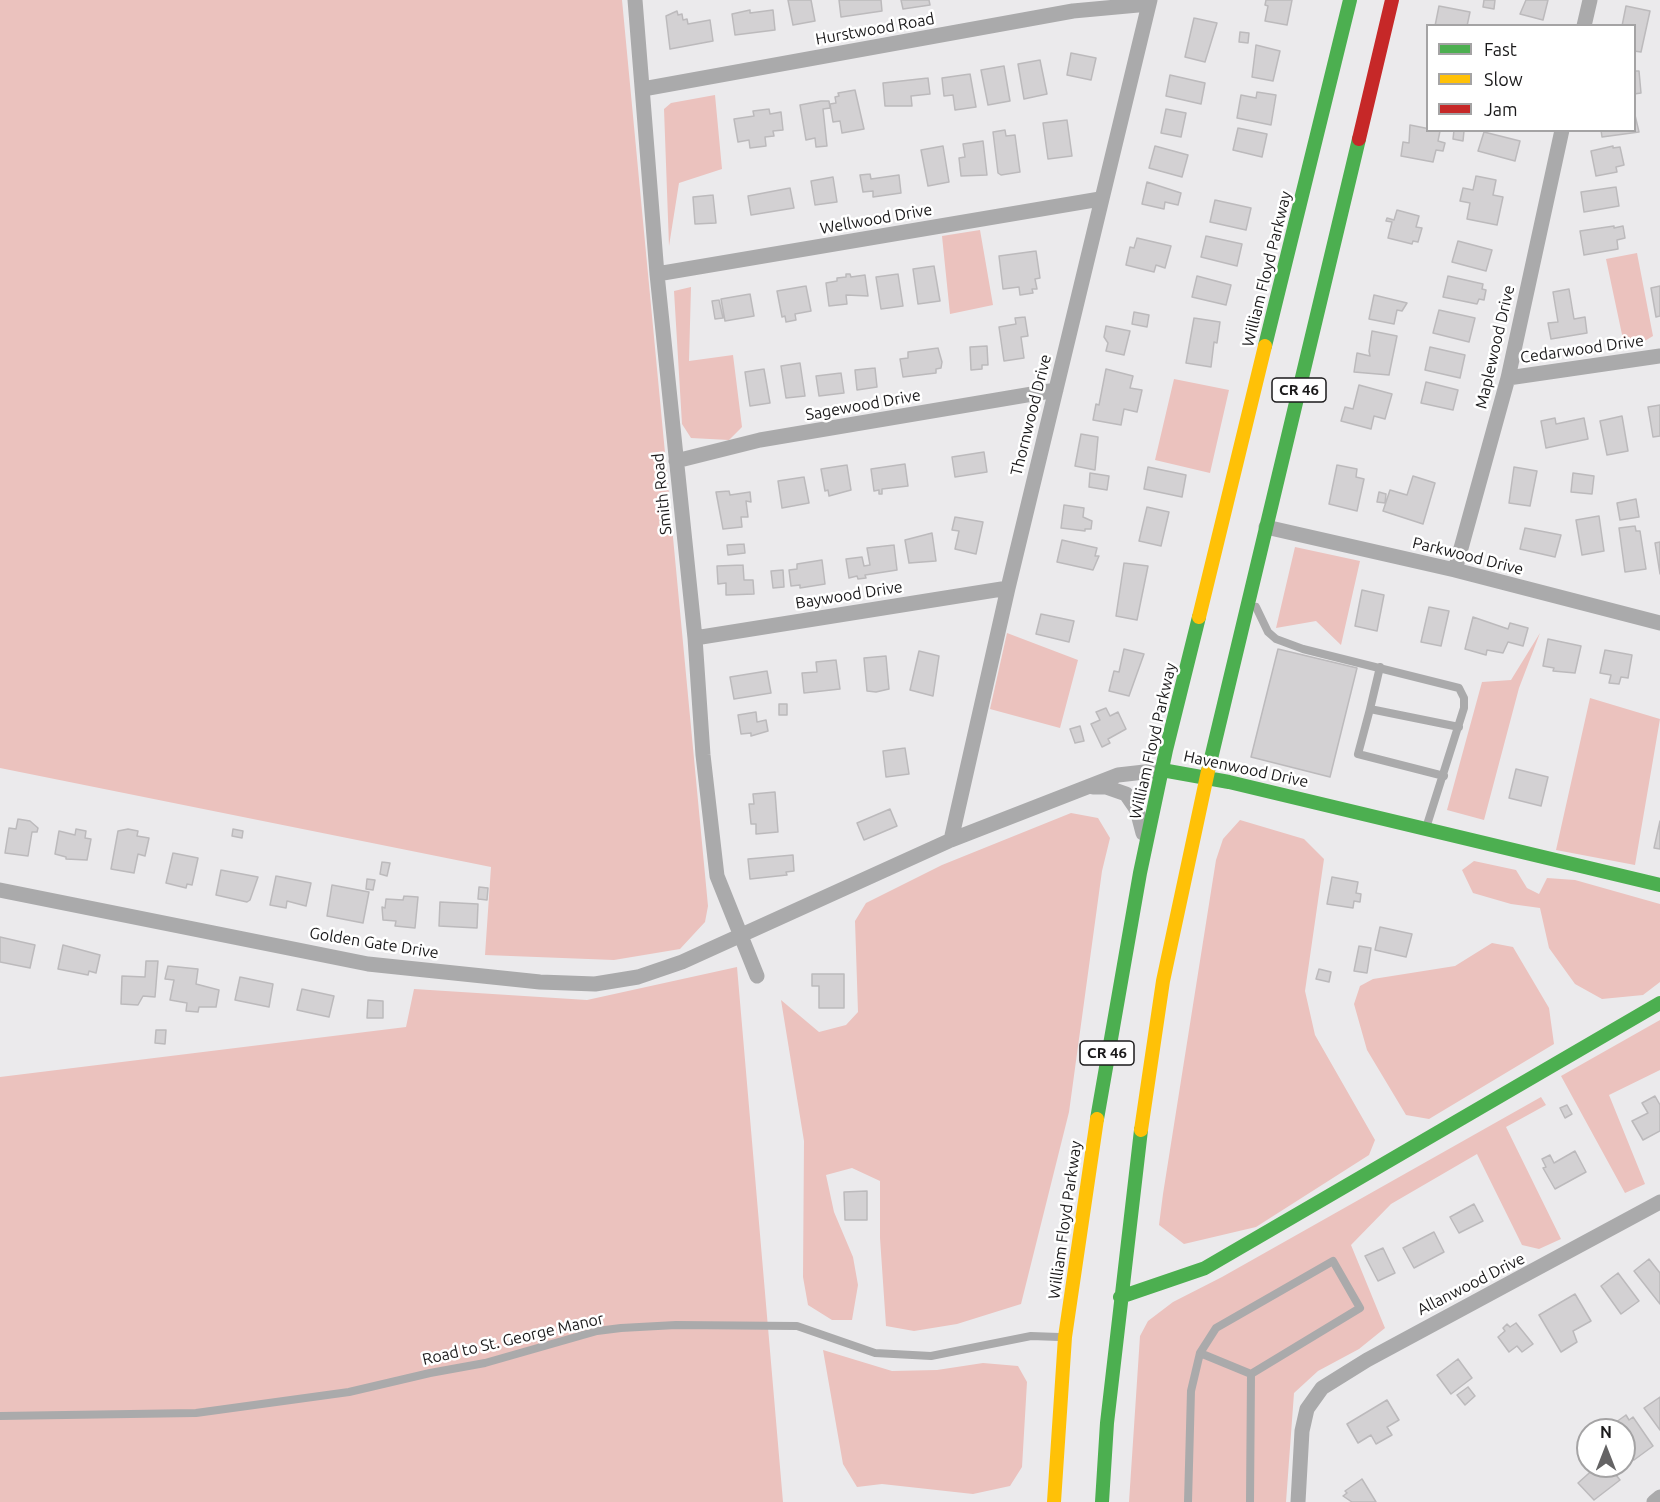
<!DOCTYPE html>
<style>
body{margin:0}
#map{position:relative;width:1660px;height:1502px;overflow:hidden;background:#ebeaec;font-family:Ubuntu,sans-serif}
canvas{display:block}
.legend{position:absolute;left:1426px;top:24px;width:210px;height:108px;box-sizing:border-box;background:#fff;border:2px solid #a4a3a4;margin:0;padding:8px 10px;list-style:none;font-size:18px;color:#1b1a1b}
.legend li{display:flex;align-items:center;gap:12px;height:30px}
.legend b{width:30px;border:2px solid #a4a3a4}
.north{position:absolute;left:1576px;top:1418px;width:60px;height:60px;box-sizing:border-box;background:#fff;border:2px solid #a4a3a4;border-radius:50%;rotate:0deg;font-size:16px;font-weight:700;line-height:24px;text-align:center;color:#1b1a1b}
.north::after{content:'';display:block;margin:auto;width:21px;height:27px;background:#646364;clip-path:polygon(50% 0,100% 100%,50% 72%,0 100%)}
</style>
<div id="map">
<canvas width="1660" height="1502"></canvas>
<ul class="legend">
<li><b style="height:8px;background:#4caf50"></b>Fast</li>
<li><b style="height:8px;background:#ffc107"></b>Slow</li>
<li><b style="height:8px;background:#c62828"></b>Jam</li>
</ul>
<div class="north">N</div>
</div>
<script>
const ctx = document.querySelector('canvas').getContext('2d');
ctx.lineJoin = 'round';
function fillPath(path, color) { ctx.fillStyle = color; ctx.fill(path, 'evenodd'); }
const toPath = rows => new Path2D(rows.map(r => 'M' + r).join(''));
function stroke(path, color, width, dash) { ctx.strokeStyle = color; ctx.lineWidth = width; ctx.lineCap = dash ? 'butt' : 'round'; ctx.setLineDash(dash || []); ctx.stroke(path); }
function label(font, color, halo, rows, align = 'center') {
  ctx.font = font + ' Ubuntu,sans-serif'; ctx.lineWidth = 5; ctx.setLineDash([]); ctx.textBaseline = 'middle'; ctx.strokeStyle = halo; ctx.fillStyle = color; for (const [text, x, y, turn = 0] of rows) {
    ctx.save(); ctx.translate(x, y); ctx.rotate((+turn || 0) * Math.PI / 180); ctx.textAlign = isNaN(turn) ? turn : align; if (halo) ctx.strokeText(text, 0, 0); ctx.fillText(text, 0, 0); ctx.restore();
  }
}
const forest = toPath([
 [0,0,622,0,708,906,705,922,680,949,614,960,485,955,491,867,0,768],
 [715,95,722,169,679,183,669,246,664,109,671,103],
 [980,230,993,305,950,314,942,236],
 [1637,253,1653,336,1638,345,1624,344,1606,259],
 [691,287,689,361,733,355,742,427,729,440,691,438,682,424,674,291],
 [1174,379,1229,390,1210,473,1155,460],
 [1295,547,1360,561,1341,645,1316,621,1276,628],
 [1007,633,1078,660,1060,728,990,709],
 [1540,633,1519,688,1484,820,1447,810,1482,682,1511,680],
 [1590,698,1660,719,1635,865,1556,850],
 [1071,813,1098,818,1110,838,1102,871,1069,1112,1021,1304,957,1324,914,1331,886,1326,880,1238,880,1181,852,1168,826,1175,834,1212,853,1257,858,1285,852,1320,832,1320,808,1305,803,1277,804,1141,781,1000,819,1032,846,1025,858,1012,855,921,866,903,942,865],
 [1240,820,1304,839,1324,859,1305,991,1315,1035,1375,1140,1369,1155,1256,1227,1184,1244,1159,1225,1163,1194,1216,860,1223,839],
 [1474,861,1516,870,1527,888,1539,894,1547,878,1575,880,1660,904,1660,982,1643,995,1602,999,1575,984,1549,948,1540,908,1511,904,1473,893,1462,870],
 [1492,943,1513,947,1549,1008,1554,1044,1429,1119,1406,1115,1367,1050,1354,1004,1360,986,1373,979,1455,966],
 [737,967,783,1502,0,1502,0,1077,406,1027,414,989,587,1000],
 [1660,1020,1660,1070,1609,1095,1645,1184,1625,1193,1561,1076],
 [1541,1097,1546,1105,1506,1127,1561,1239,1539,1249,1522,1245,1477,1154,1391,1204,1351,1245,1385,1328,1359,1349,1318,1371,1294,1393,1286,1502,1129,1502,1140,1336,1148,1321,1173,1302,1222,1277],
 [823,1350,892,1371,937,1370,983,1363,1018,1366,1027,1382,1022,1467,1010,1486,973,1494,882,1484,857,1487,843,1464]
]);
const building = toPath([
 [788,0,811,0,815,21,793,25,788,0],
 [839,0,881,0,882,11,841,17,839,0],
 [901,0,929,0,930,5,903,9,901,0],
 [1266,0,1292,0,1287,25,1265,21,1268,6,1265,5,1266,0],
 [1484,0,1495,0,1494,9,1483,7,1484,0],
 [1526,0,1548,0,1543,20,1520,14,1526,0],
 [1439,6,1470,12,1467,26,1435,26,1439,6],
 [1626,6,1650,11,1641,52,1634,51,1634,26,1622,26,1626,6],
 [750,10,750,13,773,10,775,30,735,35,732,14,750,10],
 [677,11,678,15,682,14,683,20,687,19,688,24,710,20,713,41,670,49,666,16,677,11],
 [1194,18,1217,23,1205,62,1185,57,1194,18],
 [1240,32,1249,33,1248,43,1239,42,1240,32],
 [1256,45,1280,51,1273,81,1252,77,1256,45],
 [1071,53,1096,58,1091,80,1067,75,1071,53],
 [1040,60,1047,94,1024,99,1018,64,1040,60],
 [1004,66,1010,101,988,105,981,70,1004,66],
 [1634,71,1639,71,1641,93,1634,94,1634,71],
 [970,74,976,107,955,110,953,95,944,96,942,78,970,74],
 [1170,75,1205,83,1201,104,1166,96,1170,75],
 [928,78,930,94,911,96,912,106,885,106,883,83,928,78],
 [855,90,864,129,842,133,840,121,833,122,830,104,836,103,835,97,839,96,838,93,855,90],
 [1257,92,1276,95,1271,125,1237,118,1241,95,1256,98,1257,92],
 [821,101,829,101,830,108,823,109,827,146,816,147,815,138,806,140,800,105,821,101],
 [769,109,770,114,781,112,783,130,773,131,774,136,765,137,766,146,750,148,749,140,738,142,734,119,754,116,753,111,769,109],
 [1166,109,1186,113,1181,137,1161,133,1166,109],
 [1634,111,1639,132,1602,137,1601,130,1634,130,1634,111],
 [1067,120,1072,156,1048,159,1043,123,1067,120],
 [1410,125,1440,131,1438,141,1445,143,1443,151,1436,150,1433,162,1401,156,1403,142,1409,143,1410,125],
 [1238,128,1267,134,1262,157,1233,150,1238,128],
 [1005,130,1006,136,1015,135,1020,172,1001,175,998,173,993,132,1005,130],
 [1454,130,1464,131,1463,141,1453,139,1454,130],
 [1484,132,1520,141,1515,161,1478,151,1484,132],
 [983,141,987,175,961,176,959,158,965,157,963,144,983,141],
 [943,146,949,182,928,186,921,150,943,146],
 [1155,146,1188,155,1182,177,1149,168,1155,146],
 [1613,146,1613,148,1620,147,1624,165,1616,167,1617,172,1596,176,1591,151,1613,146],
 [870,174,871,179,899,175,901,193,873,197,873,191,863,192,860,175,870,174],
 [1476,176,1496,180,1493,195,1503,197,1497,225,1467,219,1470,203,1460,201,1463,188,1473,190,1476,176],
 [833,177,837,202,815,205,811,181,833,177],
 [1147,182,1181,193,1178,205,1165,202,1164,209,1142,204,1147,182],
 [1616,187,1619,206,1584,212,1581,192,1616,187],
 [790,188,794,208,751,215,748,196,790,188],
 [713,195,716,223,695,224,693,197,713,195],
 [1215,200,1251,208,1246,230,1210,222,1215,200],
 [1397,210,1419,216,1416,227,1422,228,1418,242,1413,241,1412,244,1388,238,1392,222,1386,221,1387,218,1394,220,1397,210],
 [1614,226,1614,228,1623,226,1625,238,1617,240,1618,249,1584,255,1580,231,1614,226],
 [1206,236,1242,244,1237,266,1201,257,1206,236],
 [1137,238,1171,246,1165,268,1156,265,1154,272,1126,265,1130,247,1134,248,1137,238],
 [1458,241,1492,250,1486,271,1452,262,1458,241],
 [1036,251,1040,278,1035,279,1037,289,1032,289,1033,293,1020,295,1019,287,1003,289,999,256,1036,251],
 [934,266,940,301,918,304,913,269,934,266],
 [846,274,850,274,851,277,865,275,868,296,846,295,847,304,829,306,826,283,837,281,837,278,846,277,846,274],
 [898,274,903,306,881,309,876,277,898,274],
 [1197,276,1231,285,1226,305,1192,297,1197,276],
 [1448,276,1483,284,1482,289,1486,290,1484,300,1479,299,1477,304,1443,297,1448,276],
 [806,286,811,311,795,314,796,320,786,322,785,316,782,317,777,291,806,286],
 [1660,286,1660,316,1656,317,1651,288,1660,286],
 [1569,289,1574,319,1585,317,1587,333,1551,339,1548,323,1558,322,1553,292,1569,289],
 [750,294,754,316,725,321,721,299,750,294],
 [1374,295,1407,303,1402,311,1397,310,1394,324,1369,319,1374,295],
 [719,300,723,318,715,319,712,301,719,300],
 [1439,310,1475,318,1469,342,1433,333,1439,310],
 [1134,312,1149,315,1147,327,1132,324,1134,312],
 [1025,317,1028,336,1021,337,1024,358,1004,361,999,327,1016,324,1015,318,1025,317],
 [1194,318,1220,322,1217,343,1214,342,1211,367,1186,363,1194,318],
 [1106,326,1130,331,1124,355,1106,351,1108,343,1104,337,1106,326],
 [1372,331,1397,336,1389,375,1354,372,1357,353,1370,356,1369,351,1372,331],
 [987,346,988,365,982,365,982,369,971,370,970,347,987,346],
 [1430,347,1465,355,1460,378,1425,370,1430,347],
 [938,348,942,362,941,368,936,369,936,373,903,377,900,359,908,358,908,352,938,348],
 [800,363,805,396,786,398,781,366,800,363],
 [875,368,877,387,857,390,855,370,875,368],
 [764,369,770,403,750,406,745,372,764,369],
 [1106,369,1133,376,1130,388,1142,390,1137,412,1124,409,1121,425,1093,420,1096,404,1099,405,1106,369],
 [841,373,844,393,819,396,816,376,841,373],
 [1426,382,1458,390,1453,410,1421,403,1426,382],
 [1359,385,1392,394,1385,419,1374,416,1371,429,1341,421,1345,407,1353,409,1359,385],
 [1660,405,1660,436,1653,437,1648,407,1660,405],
 [1622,416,1628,451,1607,455,1600,421,1622,416],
 [1555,418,1556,424,1584,418,1588,439,1546,448,1541,421,1555,418],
 [1081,434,1098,437,1095,470,1075,466,1081,434],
 [984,452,987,472,955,477,952,457,984,452],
 [905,464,908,486,882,489,882,494,879,494,879,490,874,491,871,469,905,464],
 [847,465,851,490,829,496,828,490,825,491,821,469,847,465],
 [1337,465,1357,469,1356,477,1364,479,1357,511,1329,504,1337,465],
 [1148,467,1186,475,1182,497,1144,489,1148,467],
 [1514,467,1537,471,1530,506,1509,503,1514,467],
 [1090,473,1109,476,1107,490,1089,487,1090,473],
 [1573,473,1594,476,1592,494,1571,492,1573,473],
 [1413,476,1435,483,1423,524,1383,511,1390,490,1407,495,1413,476],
 [804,477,809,503,782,508,778,481,804,477],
 [729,491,730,495,750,492,751,502,746,501,748,517,741,517,742,527,723,529,716,492,729,491],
 [1379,492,1386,494,1385,503,1377,502,1379,492],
 [1636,499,1639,517,1620,520,1617,503,1636,499],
 [1064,505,1084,508,1083,517,1092,521,1091,529,1085,529,1085,531,1061,528,1064,505],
 [1147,507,1169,512,1161,546,1139,541,1147,507],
 [1599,516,1604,551,1582,555,1576,520,1599,516],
 [955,517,983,522,976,554,955,549,959,531,952,530,955,517],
 [1635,526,1636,531,1640,531,1646,569,1625,572,1619,528,1635,526],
 [1525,528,1561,535,1555,557,1520,549,1525,528],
 [932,533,936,561,909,563,905,540,932,533],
 [1062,540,1097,548,1095,556,1099,556,1093,570,1057,562,1062,540],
 [1660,542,1660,574,1655,543,1660,542],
 [744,544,745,553,728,555,727,545,744,544],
 [894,545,897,570,865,575,866,578,858,579,857,576,849,578,846,559,862,557,864,566,870,565,867,548,894,545],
 [822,560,825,584,800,588,800,585,791,586,789,570,797,569,797,564,822,560],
 [1124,563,1148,566,1137,620,1116,616,1124,563],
 [743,565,744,580,753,580,754,594,726,595,726,583,718,584,717,566,743,565],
 [783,570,784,587,773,588,771,571,783,570],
 [1362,590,1384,595,1377,631,1355,626,1362,590],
 [1429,607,1449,611,1441,646,1421,642,1429,607],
 [1041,614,1074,621,1069,642,1036,634,1041,614],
 [1473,617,1508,629,1510,623,1528,628,1523,646,1508,642,1503,653,1487,650,1486,655,1465,649,1473,617],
 [1548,639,1581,646,1575,673,1553,671,1554,668,1543,666,1548,639],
 [1124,649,1144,654,1129,696,1109,691,1114,671,1119,672,1124,649],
 [1278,649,1357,668,1330,777,1251,757,1278,649],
 [1605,650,1632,655,1628,678,1621,677,1619,684,1609,683,1611,675,1600,673,1605,650],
 [919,651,939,656,933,696,910,690,919,651],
 [886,656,889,689,876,692,867,691,864,658,886,656],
 [836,660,840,689,804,693,802,673,817,672,816,662,836,660],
 [767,671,771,693,734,699,730,677,767,671],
 [779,704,787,704,787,715,779,715,779,704],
 [1106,708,1110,716,1118,712,1126,729,1108,739,1110,743,1102,747,1091,724,1100,720,1096,712,1106,708],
 [756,712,757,722,766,720,768,731,751,736,751,733,741,734,738,715,756,712],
 [1080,726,1084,741,1075,743,1070,729,1080,726],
 [905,748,909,774,886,777,883,751,905,748],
 [1516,769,1548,777,1541,806,1509,798,1516,769],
 [775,792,778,832,756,834,756,824,751,824,749,804,754,804,753,794,775,792],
 [890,809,897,826,864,840,857,823,890,809],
 [18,819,30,821,38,828,37,832,32,832,28,856,5,853,9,828,16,829,18,819],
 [1660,821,1660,849,1654,848,1660,821],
 [76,829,86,831,85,838,91,839,87,860,66,859,66,857,55,854,59,831,75,835,76,829],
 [128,829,138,831,137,836,149,838,145,856,138,854,134,873,111,869,118,831,128,829],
 [233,829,243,831,242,838,232,836,233,829],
 [173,853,198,858,192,885,187,884,186,888,166,883,173,853],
 [793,855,794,871,786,872,787,875,750,879,748,859,793,855],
 [382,862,390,863,387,876,380,874,382,862],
 [221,870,258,877,250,900,247,902,216,895,221,870],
 [276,876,311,883,306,906,287,901,286,908,270,905,276,876],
 [1332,877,1358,882,1356,893,1361,894,1360,902,1354,901,1353,908,1327,904,1332,877],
 [367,879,375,880,373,890,366,889,367,879],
 [332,885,369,892,363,923,327,916,332,885],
 [479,887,488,888,487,900,478,899,479,887],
 [404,896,418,897,415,928,395,926,396,921,383,920,382,907,385,908,386,899,403,900,404,896],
 [440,902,478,904,477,928,439,926,440,902],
 [1380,927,1412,934,1406,957,1375,950,1380,927],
 [0,937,35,945,30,968,0,962,0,937],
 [63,945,100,955,96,973,89,971,88,975,58,969,63,945],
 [1359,946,1371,948,1367,973,1354,971,1359,946],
 [146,961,158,961,155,997,143,996,138,1005,121,1004,122,976,145,977,146,961],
 [168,966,198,969,196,984,219,990,216,1007,199,1007,198,1012,186,1011,187,1003,170,1000,174,980,165,979,168,966],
 [1319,969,1331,972,1329,982,1316,979,1319,969],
 [812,974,844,974,844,1008,819,1008,819,986,812,986,812,974],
 [240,977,273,984,269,1007,235,1000,240,977],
 [302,989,334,996,329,1017,297,1010,302,989],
 [368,1000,383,1001,383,1018,367,1018,368,1000],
 [156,1030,166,1030,165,1044,155,1043,156,1030],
 [1655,1096,1660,1105,1660,1131,1643,1140,1632,1121,1648,1113,1642,1103,1655,1096],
 [1567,1105,1572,1114,1565,1118,1560,1108,1567,1105],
 [1575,1151,1586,1172,1555,1189,1543,1168,1546,1167,1542,1159,1550,1155,1554,1163,1575,1151],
 [867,1191,867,1220,845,1220,844,1192,867,1191],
 [1474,1204,1483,1221,1459,1233,1450,1217,1474,1204],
 [1434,1232,1444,1252,1414,1268,1403,1248,1434,1232],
 [1383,1248,1395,1273,1378,1281,1365,1256,1383,1248],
 [1649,1259,1660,1273,1660,1304,1634,1271,1649,1259],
 [1618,1273,1639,1301,1621,1314,1601,1286,1618,1273],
 [1575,1294,1591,1321,1573,1331,1577,1342,1561,1352,1539,1315,1575,1294],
 [1516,1323,1533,1344,1522,1352,1517,1346,1509,1352,1498,1337,1505,1331,1503,1328,1507,1324,1510,1327,1516,1323],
 [1458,1359,1472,1378,1451,1394,1437,1375,1458,1359],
 [1468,1387,1475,1396,1465,1405,1457,1395,1468,1387],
 [1660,1397,1660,1430,1644,1408,1660,1397],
 [1387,1400,1399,1420,1387,1427,1392,1435,1376,1444,1371,1435,1358,1443,1347,1424,1387,1400],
 [1626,1415,1629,1420,1633,1417,1653,1446,1634,1460,1624,1446,1624,1430,1615,1430,1612,1425,1626,1415],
 [1597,1466,1609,1466,1620,1480,1594,1500,1578,1483,1597,1466],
 [1362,1479,1376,1502,1352,1502,1343,1496,1347,1493,1345,1491,1362,1479]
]);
const lane = toPath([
 [1256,607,1268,632,1276,639,1303,649,1459,688,1464,698,1464,708,1426,828],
 [1370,709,1380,667],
 [1444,776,1358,754,1370,709,1459,727],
 [1200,1353,1251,1374],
 [0,1416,196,1413,349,1392,430,1373,485,1363,597,1331,621,1328,676,1325,797,1326,875,1353,931,1356,1031,1336,1059,1337],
 [1188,1502,1191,1391,1200,1353,1216,1328,1333,1261,1360,1308,1251,1374],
 [1250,1502,1251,1374]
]);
const street = toPath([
 [635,0,657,274,695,638,703,755,717,876,757,976],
 [1584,26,1590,0],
 [643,89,1073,11,1149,4],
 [657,274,1100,199],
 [1508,378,1660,356],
 [676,461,760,440,1056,390],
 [1266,527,1455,570,1660,623],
 [1455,570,1508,378,1562,130],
 [695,638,1008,588],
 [1093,787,1106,787,1126,794,1137,810,1143,833],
 [951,840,1008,588,1150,0],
 [0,890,368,964,540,982,595,984,638,977,682,962,951,840,1118,775,1162,770],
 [1298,1502,1302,1431,1307,1409,1322,1388,1367,1360,1660,1202],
 [1654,1502,1660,1497]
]);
const fast = toPath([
 [1265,346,1350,0],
 [1162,770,1229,782,1660,885],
 [1208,771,1359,139],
 [1097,1119,1140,873,1166,750,1199,617],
 [1120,1297,1205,1268,1660,1003],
 [1102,1502,1107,1423,1141,1130]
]);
const slow = toPath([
 [1199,617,1265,346],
 [1141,1130,1163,981,1208,771],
 [1054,1502,1065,1337,1097,1119]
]);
const jam = toPath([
 [1359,139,1392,0]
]);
const shields = [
 [1299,390,54],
 [1107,1053,54]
];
const shieldNames = [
 ["CR 46",1299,390],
 ["CR 46",1107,1053]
];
const streetNames = [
 ["Hurstwood Road",875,29,-10],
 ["Wellwood Drive",876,219,-10],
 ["William Floyd Parkway",1267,269,-76],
 ["Maplewood Drive",1495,347,-77],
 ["Cedarwood Drive",1582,349,-8],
 ["Sagewood Drive",863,405,-10],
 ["Thornwood Drive",1031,415,-76],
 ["Smith Road",662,494,-96],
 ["Parkwood Drive",1468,556,14],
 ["Baywood Drive",849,595,-9],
 ["William Floyd Parkway",1153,741,-77],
 ["Havenwood Drive",1246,769,12],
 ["Golden Gate Drive",374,943,9],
 ["William Floyd Parkway",1065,1220,-82],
 ["Allanwood Drive",1471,1284,-27],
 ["Road to St. George Manor",513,1339,-13]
];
fillPath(forest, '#ebc2be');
fillPath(building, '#d3d1d3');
stroke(building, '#bcbabc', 1.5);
stroke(lane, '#aaaaab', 8);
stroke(street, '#aaaaab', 15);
stroke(fast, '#4caf50', 14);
stroke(slow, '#ffc107', 14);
stroke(jam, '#c62828', 14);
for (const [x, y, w] of shields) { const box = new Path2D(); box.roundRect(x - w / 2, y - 12, w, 24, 4.5); ctx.fillStyle = '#fff'; ctx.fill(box); stroke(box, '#1b1a1b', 1.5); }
label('bold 15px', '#1b1a1b', null, shieldNames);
label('16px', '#1b1a1b', '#fff', streetNames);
</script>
